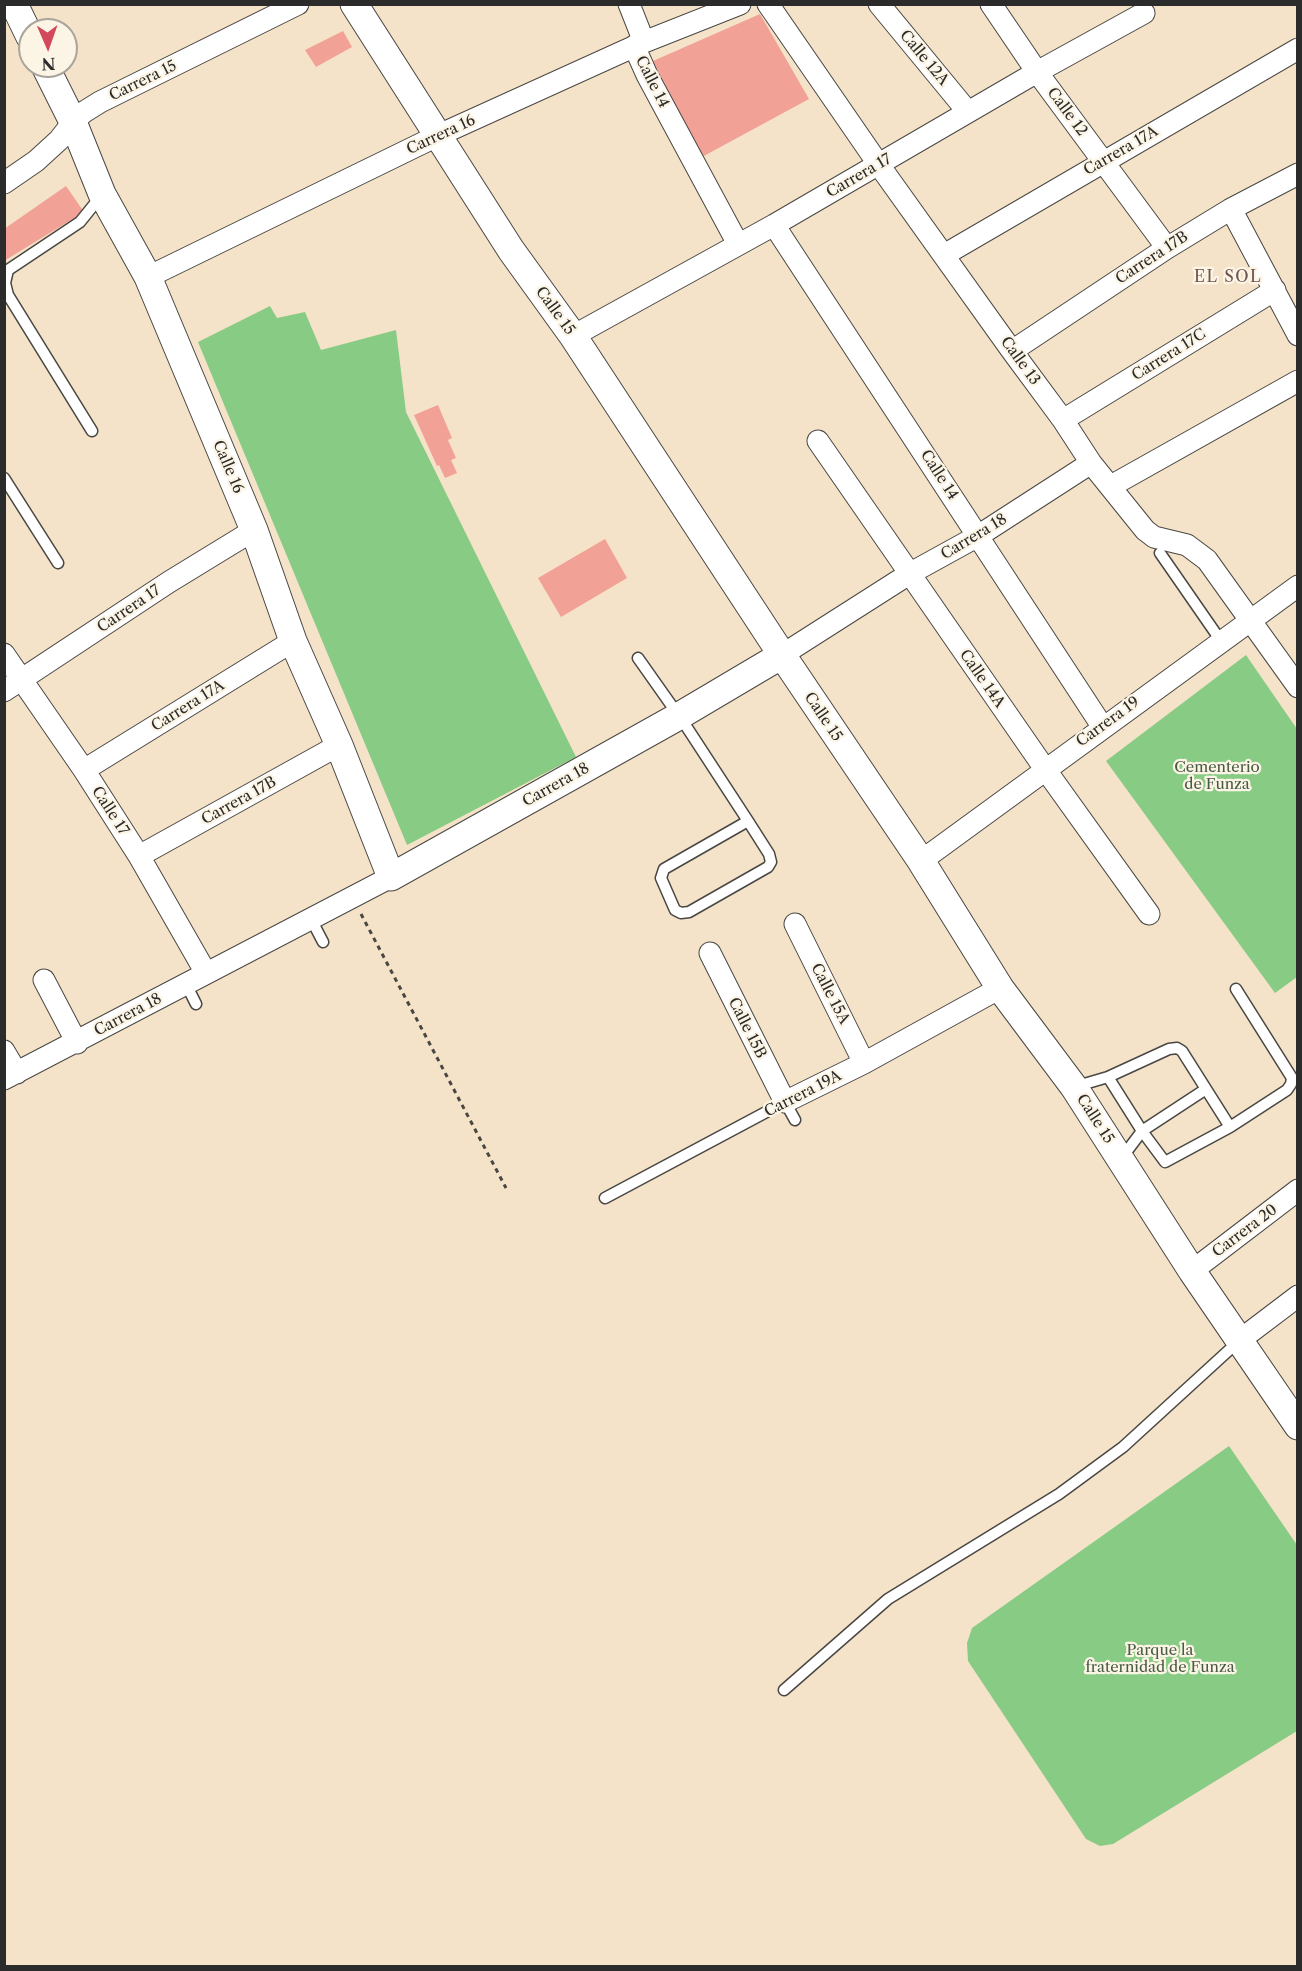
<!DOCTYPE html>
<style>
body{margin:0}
#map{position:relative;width:1302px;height:1971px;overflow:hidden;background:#f5e3c9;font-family:"Libre Caslon Text",serif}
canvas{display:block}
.frame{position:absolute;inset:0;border:6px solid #2b2b2b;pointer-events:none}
.north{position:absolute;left:18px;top:18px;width:60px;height:60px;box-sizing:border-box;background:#fcf5e5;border:2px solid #a8a49b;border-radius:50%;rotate:178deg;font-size:16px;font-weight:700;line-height:24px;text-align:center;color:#2b2b2b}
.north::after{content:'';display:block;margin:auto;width:21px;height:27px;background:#d1495b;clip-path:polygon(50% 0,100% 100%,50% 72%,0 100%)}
</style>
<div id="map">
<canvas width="1302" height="1971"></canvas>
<div class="frame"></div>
<div class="north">N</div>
</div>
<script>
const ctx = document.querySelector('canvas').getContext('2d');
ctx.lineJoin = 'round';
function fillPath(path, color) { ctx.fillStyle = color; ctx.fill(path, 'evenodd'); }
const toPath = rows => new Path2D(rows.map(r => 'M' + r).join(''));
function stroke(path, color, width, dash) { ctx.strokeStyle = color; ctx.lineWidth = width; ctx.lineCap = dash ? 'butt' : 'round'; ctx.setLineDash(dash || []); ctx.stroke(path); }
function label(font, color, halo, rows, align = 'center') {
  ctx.font = font + ' "Libre Caslon Text",serif'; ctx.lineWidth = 4.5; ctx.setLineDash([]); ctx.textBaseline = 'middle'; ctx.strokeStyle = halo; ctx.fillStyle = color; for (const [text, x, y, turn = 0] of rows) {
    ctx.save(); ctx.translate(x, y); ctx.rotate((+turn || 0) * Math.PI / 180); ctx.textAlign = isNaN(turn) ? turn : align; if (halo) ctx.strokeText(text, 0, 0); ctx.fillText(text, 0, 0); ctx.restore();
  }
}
const green = toPath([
 [270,306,277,318,305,312,321,350,396,330,406,412,576,757,407,845,198,342],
 [1246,655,1297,729,1297,977,1275,993,1106,761],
 [1229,1446,1297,1545,1297,1731,1113,1844,1100,1846,1086,1839,968,1661,967,1643,972,1628]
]);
const building = toPath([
 [760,14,809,99,702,157,653,61],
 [343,31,352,47,316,67,305,50],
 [66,186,84,212,4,261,4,229],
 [438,405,452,438,448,440,456,458,451,460,457,473,445,478,439,465,437,466,414,415],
 [605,539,627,578,561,617,538,578]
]);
const path = toPath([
 [361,914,506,1188]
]);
const service = toPath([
 [92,431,8,295,5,283,8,270,80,222,101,196],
 [4,478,58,563],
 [1160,553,1221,641],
 [638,658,686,726,748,821,769,854,771,862,768,867,689,912,681,913,675,910,661,878,664,869,748,821],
 [311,919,323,942],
 [186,984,196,1004],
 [1108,1077,1169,1049,1177,1048,1182,1051,1206,1089],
 [1074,1087,1108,1077,1142,1131,1165,1162,1230,1127],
 [1121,1159,1142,1131,1206,1089,1230,1127,1287,1090,1291,1084,1292,1078,1236,989],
 [605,1198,785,1102,795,1120],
 [784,1690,888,1599,1059,1494,1123,1447,1239,1341]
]);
const minor = toPath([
 [629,4,644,42],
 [768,4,879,165,1012,351,1063,420,1091,463,1145,530,1154,537,1187,545,1207,560,1298,687],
 [879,4,968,112],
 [991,4,1037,72,1167,248],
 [634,46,647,75,738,244],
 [4,183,36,161,59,140,73,122,84,112,100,102,298,4],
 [1231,209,1298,335],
 [774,225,1102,726],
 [944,255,1298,49],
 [148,277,439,135,644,42,740,4],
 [573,336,774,225,1037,72,1144,13],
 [1012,351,1167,248,1231,209,1298,174],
 [1063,420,1275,290],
 [818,441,1045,769,1149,914],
 [1111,486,1298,381],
 [4,654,84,770,139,856,206,973],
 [782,655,909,574,978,536,1091,463],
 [4,691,169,582,254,530],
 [84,770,293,641],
 [139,856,339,745],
 [921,861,1298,586],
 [795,924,864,1063],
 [710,953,785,1102,864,1063,1000,988],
 [44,980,77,1043],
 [4,1051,17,1073],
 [4,1079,391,877],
 [1192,1271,1298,1190],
 [1240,1340,1298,1296]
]);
const tertiary = toPath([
 [14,4,30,37],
 [354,4,511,250,573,336,782,655,921,861,1000,988,1074,1087,1192,1271,1298,1426],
 [45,66,73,122,102,194,148,277,254,530,293,641,339,745,391,877,679,716,782,655]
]);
const streetNames = [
 ["Calle 12A",924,58,50],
 ["Carrera 15",143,81,-26],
 ["Calle 14",652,82,63],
 ["Calle 12",1067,112,53],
 ["Carrera 16",441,135,-25],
 ["Carrera 17A",1121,151,-30],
 ["Carrera 17",859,176,-30],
 ["Carrera 17B",1152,258,-33],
 ["Calle 15",555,311,54],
 ["Carrera 17C",1169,355,-32],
 ["Calle 13",1020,361,54],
 ["Calle 16",228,467,67],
 ["Calle 14",939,475,57],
 ["Carrera 18",974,537,-31],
 ["Carrera 17",129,609,-34],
 ["Calle 14A",982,679,55],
 ["Carrera 17A",188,706,-32],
 ["Calle 15",823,717,56],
 ["Carrera 19",1108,722,-36],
 ["Carrera 18",556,785,-29],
 ["Carrera 17B",239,801,-29],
 ["Calle 17",110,811,57],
 ["Calle 15A",830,994,63],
 ["Carrera 18",128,1015,-28],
 ["Calle 15B",747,1028,63],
 ["Carrera 19A",803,1094,-27],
 ["Calle 15",1095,1119,57],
 ["Carrera 20",1245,1231,-37]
];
const parkNames = [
 ["Cementerio",1217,768],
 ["de Funza",1217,785],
 ["Parque la",1160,1651],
 ["fraternidad de Funza",1160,1668]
];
const neighbourhoodNames = [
 ["EL SOL",1228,277]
];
fillPath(green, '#87cb85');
fillPath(building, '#f1a195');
stroke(service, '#494743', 13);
stroke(minor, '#494743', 23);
stroke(tertiary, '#494743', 29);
stroke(path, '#494743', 3, [4.5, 4.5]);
stroke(service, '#fff', 10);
stroke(minor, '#fff', 21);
stroke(tertiary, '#fff', 27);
label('15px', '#2b2b2b', '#fcf5e5', streetNames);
label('15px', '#475b46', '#fcf5e5', parkNames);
ctx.letterSpacing = '1.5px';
label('16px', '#705450', '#fcf5e5', neighbourhoodNames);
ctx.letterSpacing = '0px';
</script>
